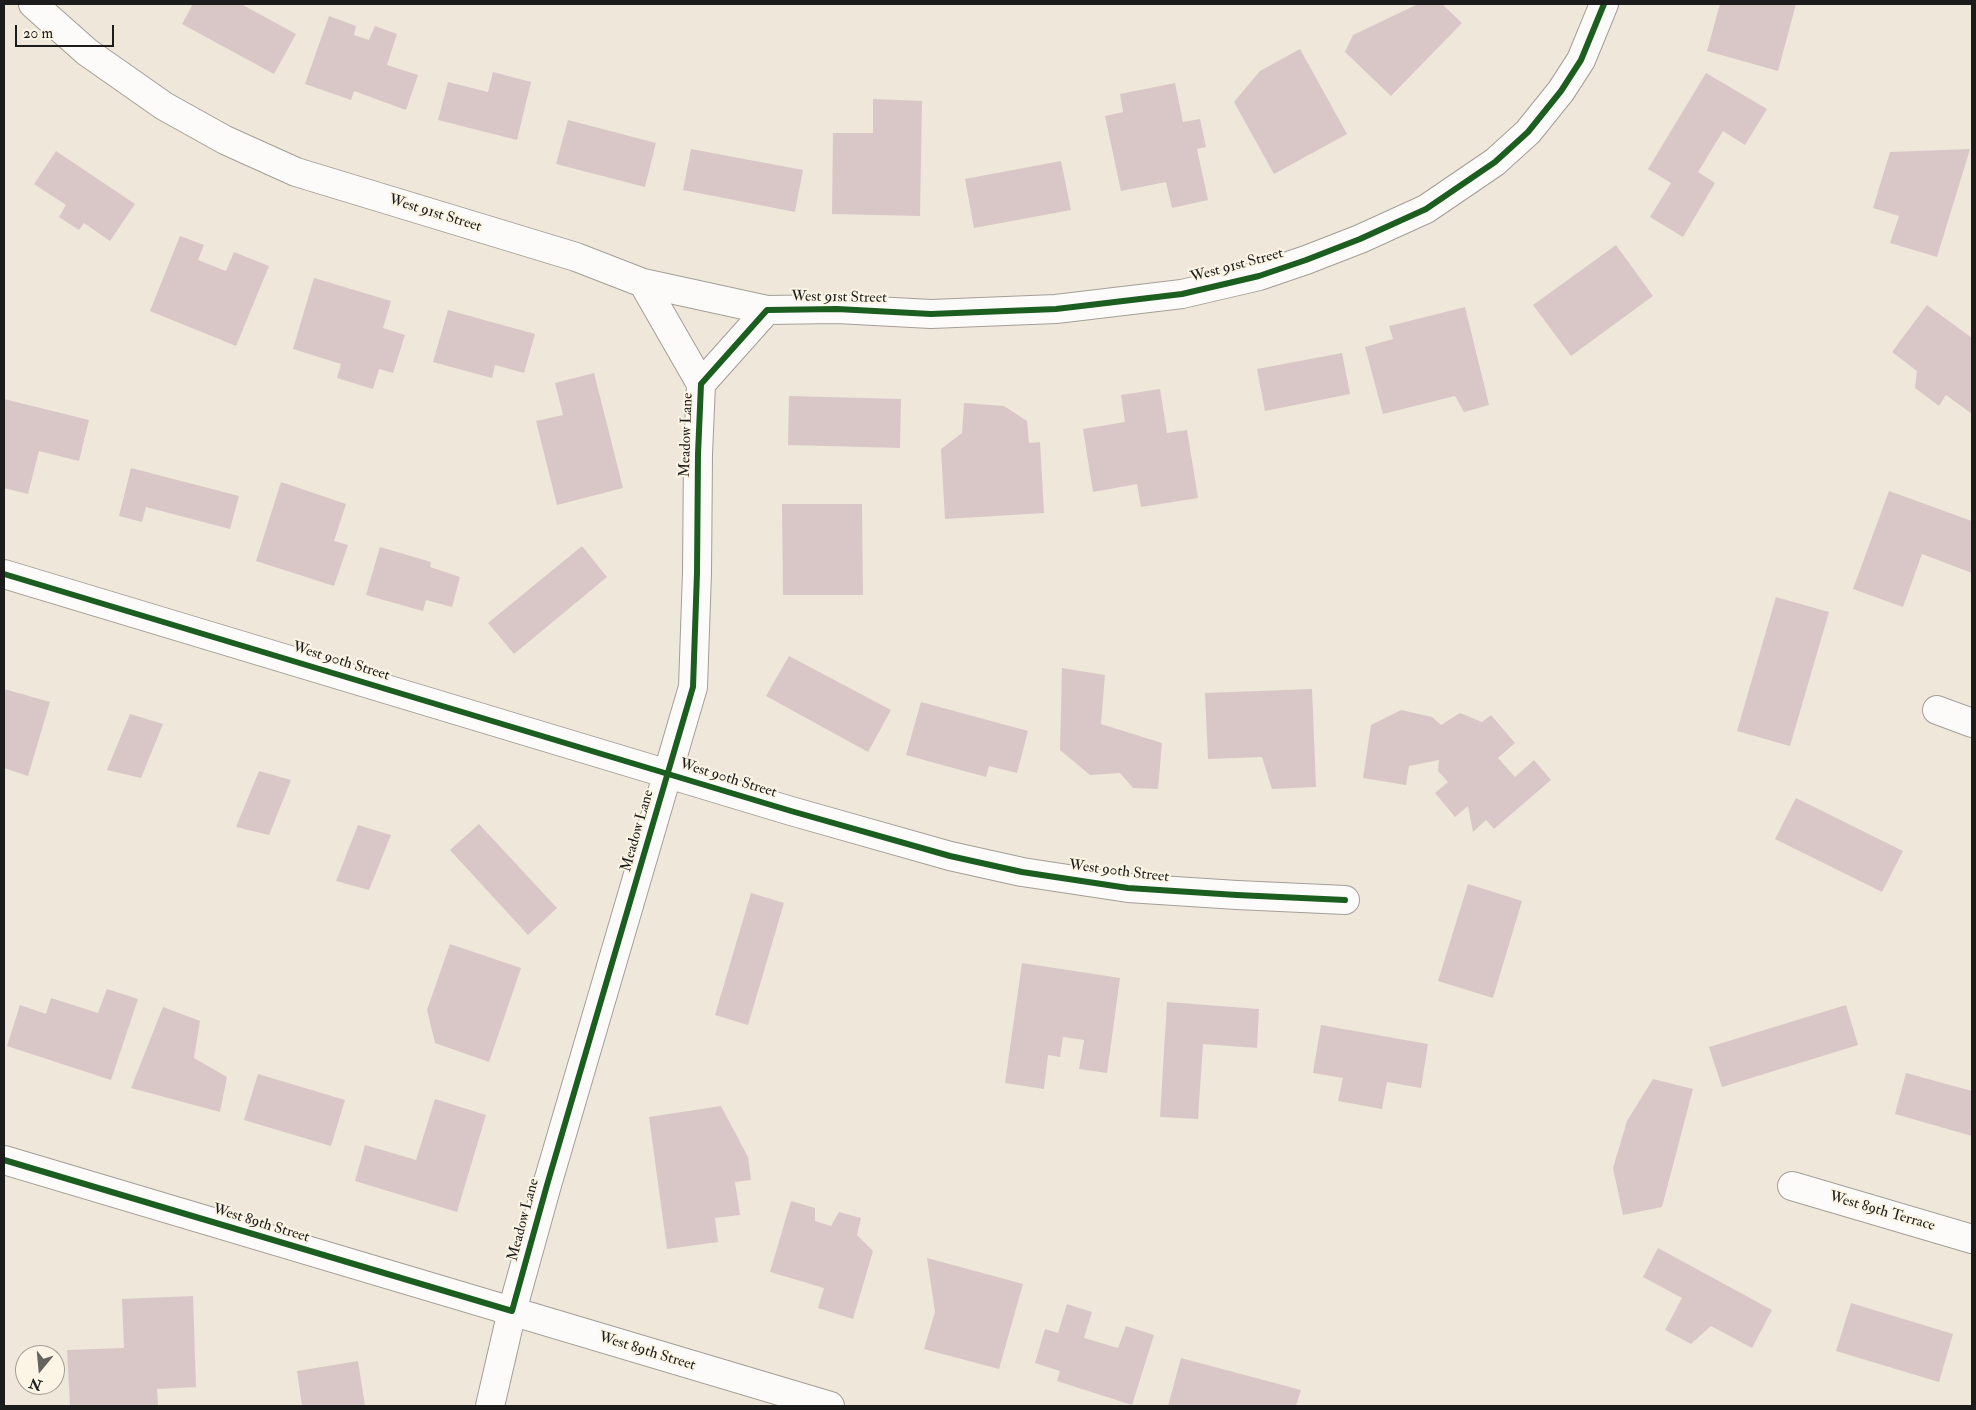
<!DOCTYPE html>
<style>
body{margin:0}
#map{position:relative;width:1976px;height:1410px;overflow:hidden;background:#efe7da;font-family:"IM FELL Double Pica",serif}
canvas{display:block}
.frame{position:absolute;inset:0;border:5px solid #1c1c1c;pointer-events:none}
.north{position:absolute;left:15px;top:1345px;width:50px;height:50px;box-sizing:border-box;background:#fcf5e5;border:1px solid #a29e95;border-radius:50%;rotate:197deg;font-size:14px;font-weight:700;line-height:20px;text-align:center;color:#1c1c1c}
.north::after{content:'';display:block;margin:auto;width:18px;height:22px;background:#66635e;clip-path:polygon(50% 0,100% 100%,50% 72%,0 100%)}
.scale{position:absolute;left:15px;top:25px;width:99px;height:22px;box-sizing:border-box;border:2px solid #1c1c1c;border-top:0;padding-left:6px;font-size:15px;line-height:18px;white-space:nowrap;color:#1c1c1c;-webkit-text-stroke:4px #fcf5e5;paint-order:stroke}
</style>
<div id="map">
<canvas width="1976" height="1410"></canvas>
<div class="frame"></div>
<div class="north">N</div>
<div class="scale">20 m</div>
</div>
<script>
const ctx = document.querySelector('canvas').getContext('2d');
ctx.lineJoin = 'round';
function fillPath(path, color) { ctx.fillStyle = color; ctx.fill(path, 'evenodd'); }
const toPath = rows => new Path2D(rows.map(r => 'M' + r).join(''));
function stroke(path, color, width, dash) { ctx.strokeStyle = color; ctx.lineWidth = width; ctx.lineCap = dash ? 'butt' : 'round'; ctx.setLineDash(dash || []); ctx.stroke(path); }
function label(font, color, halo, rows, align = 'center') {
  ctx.font = font + ' "IM FELL Double Pica",serif'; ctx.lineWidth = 4; ctx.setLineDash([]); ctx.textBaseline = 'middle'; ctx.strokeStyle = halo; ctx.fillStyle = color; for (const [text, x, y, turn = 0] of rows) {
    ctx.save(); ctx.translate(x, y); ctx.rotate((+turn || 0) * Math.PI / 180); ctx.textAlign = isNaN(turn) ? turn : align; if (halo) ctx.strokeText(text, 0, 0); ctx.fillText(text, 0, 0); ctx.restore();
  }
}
const building = toPath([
 [193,4,241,4,296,34,274,74,182,24],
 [1418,4,1442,4,1462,23,1391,96,1345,52,1353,35],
 [1720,4,1796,4,1778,71,1707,51],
 [329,16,356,26,354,35,369,40,375,26,397,34,387,65,418,75,406,110,354,91,351,100,305,84],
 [1300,49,1347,134,1274,174,1234,102,1260,71],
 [493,72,531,82,517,140,438,120,448,82,488,92],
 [1706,73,1767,109,1745,145,1723,131,1698,172,1715,183,1683,237,1650,217,1671,183,1648,169],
 [1175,83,1183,122,1200,119,1206,147,1197,149,1208,200,1172,208,1166,182,1121,191,1105,116,1123,112,1120,94],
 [873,99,922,101,920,216,832,214,833,133,873,133],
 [568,120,656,143,645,187,556,164],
 [691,149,803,170,795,212,683,190],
 [1970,149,1937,257,1890,243,1899,216,1873,208,1890,152],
 [56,151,135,204,110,241,84,223,79,230,59,217,66,205,34,184],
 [1061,161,1071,210,974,228,965,179],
 [180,236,204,245,198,260,226,271,234,252,269,266,236,346,150,311],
 [1616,245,1653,296,1571,356,1533,305],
 [314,278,391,301,383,328,405,335,393,373,379,369,373,389,337,378,341,364,293,349],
 [1927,305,1972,338,1972,414,1946,395,1939,406,1915,388,1917,371,1892,352],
 [1465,307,1489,405,1464,412,1455,396,1383,414,1365,347,1393,339,1389,326],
 [448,310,535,334,524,373,495,365,492,378,433,362],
 [1342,353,1350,394,1265,411,1257,369],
 [594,373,623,488,557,505,536,421,563,415,555,383],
 [1160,389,1167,433,1187,430,1198,498,1141,507,1137,484,1093,492,1083,429,1125,422,1121,395],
 [789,396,901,399,900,448,788,445],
 [4,399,89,420,79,461,39,451,28,494,4,488,4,445,5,438,4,438],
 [964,403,1004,406,1027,421,1029,443,1040,442,1044,513,945,519,941,449,962,433],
 [131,468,239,496,230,529,146,507,142,522,119,516],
 [281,482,346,504,334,541,348,545,334,586,256,561],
 [1889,491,1972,521,1972,573,1922,554,1903,607,1853,589],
 [782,504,862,504,863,595,783,595],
 [582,546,607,577,514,654,488,623],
 [380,547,431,562,430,567,460,577,452,607,426,600,423,611,366,595],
 [1776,597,1829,612,1790,746,1737,731],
 [789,656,891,710,868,752,766,696],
 [1062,668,1105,675,1101,724,1162,743,1158,789,1133,788,1120,773,1090,775,1060,750],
 [4,689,50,702,28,776,4,768],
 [1312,689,1316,787,1272,789,1262,757,1208,759,1205,693],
 [921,702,1028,731,1017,773,989,766,986,777,906,755],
 [1401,710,1432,717,1441,725,1460,713,1482,722,1491,715,1515,743,1498,758,1515,777,1534,760,1551,780,1494,829,1486,820,1473,832,1468,806,1455,817,1435,793,1448,782,1438,771,1439,760,1409,766,1406,785,1363,778,1371,725],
 [130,714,163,724,141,778,107,770],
 [259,771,291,780,269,835,236,827],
 [1796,798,1903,851,1882,892,1775,839],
 [479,824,557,908,528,935,450,850],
 [358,825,391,835,369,890,336,881],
 [1468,884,1522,901,1493,998,1438,981],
 [751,893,784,903,748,1025,715,1015],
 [450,944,521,968,489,1062,435,1043,427,1010],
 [1022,963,1120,978,1107,1073,1079,1069,1084,1040,1063,1037,1060,1057,1048,1055,1044,1089,1005,1083],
 [107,989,138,999,111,1080,7,1046,20,1005,46,1014,51,998,98,1013],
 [1167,1002,1259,1009,1257,1048,1203,1044,1198,1119,1160,1117],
 [1846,1005,1858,1045,1722,1087,1709,1047],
 [163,1007,200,1021,194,1058,227,1077,220,1112,131,1088],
 [1321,1025,1428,1044,1421,1088,1387,1082,1382,1109,1338,1101,1343,1078,1313,1073],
 [1906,1073,1972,1091,1972,1136,1895,1114],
 [258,1074,345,1100,331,1146,244,1120],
 [1653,1079,1693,1089,1662,1207,1623,1215,1613,1168,1627,1121],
 [435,1099,486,1115,457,1212,355,1181,365,1145,416,1160],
 [721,1106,748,1157,751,1180,735,1182,740,1215,715,1218,718,1242,667,1249,649,1117],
 [791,1201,815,1208,815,1221,831,1226,839,1212,861,1218,857,1235,873,1251,853,1319,818,1308,824,1288,770,1272],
 [1658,1248,1772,1310,1752,1348,1711,1326,1691,1344,1665,1330,1682,1298,1643,1277],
 [927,1258,1023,1284,999,1369,924,1349,935,1312],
 [193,1296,196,1387,157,1389,158,1406,70,1406,67,1350,124,1348,122,1299],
 [1851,1303,1953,1334,1939,1382,1836,1351],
 [1067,1304,1092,1312,1084,1338,1118,1348,1126,1326,1154,1335,1132,1405,1057,1381,1060,1371,1035,1363,1045,1329,1058,1333],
 [1181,1358,1301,1390,1296,1406,1168,1406],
 [358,1361,365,1406,302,1406,297,1371]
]);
const minor = toPath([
 [33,4,87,52,164,106,225,140,296,172,576,257,643,283,767,310,837,309,931,314,1056,309,1182,294,1259,276,1306,260,1360,239,1426,209,1495,162,1528,132,1561,91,1581,60,1604,4],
 [643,283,701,384],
 [4,574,791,811,950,856,1022,872,1128,888,1237,895,1345,900],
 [1937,710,1972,723],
 [4,1160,830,1406],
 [1792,1186,1972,1239],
 [490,1406,512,1311,547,1185,693,687,697,573,698,454,701,384,767,310]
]);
const cycleway = toPath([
 [4,574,791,811,950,856,1022,872,1128,888,1237,895,1345,900],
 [4,1160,512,1311,547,1185,693,687,697,573,698,454,701,384,767,310,837,309,931,314,1056,309,1182,294,1259,276,1306,260,1360,239,1426,209,1495,162,1528,132,1561,91,1581,60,1604,4]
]);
const streetNames = [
 ["West 91st Street",435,214,17],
 ["West 91st Street",1237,266,-15],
 ["West 91st Street",839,298,1],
 ["Meadow Lane",687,435,-88],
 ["West 90th Street",341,662,17],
 ["West 90th Street",728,779,17],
 ["Meadow Lane",638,831,-74],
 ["West 90th Street",1119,872,7],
 ["West 89th Terrace",1882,1212,16],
 ["Meadow Lane",524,1220,-75],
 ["West 89th Street",261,1224,17],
 ["West 89th Street",647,1352,17]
];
fillPath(building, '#d9c7c7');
stroke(minor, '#a39e97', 30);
stroke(minor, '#fdfbf9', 28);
stroke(cycleway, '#1b5e20', 6);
label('15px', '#1c1c1c', '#fcf5e5', streetNames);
</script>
